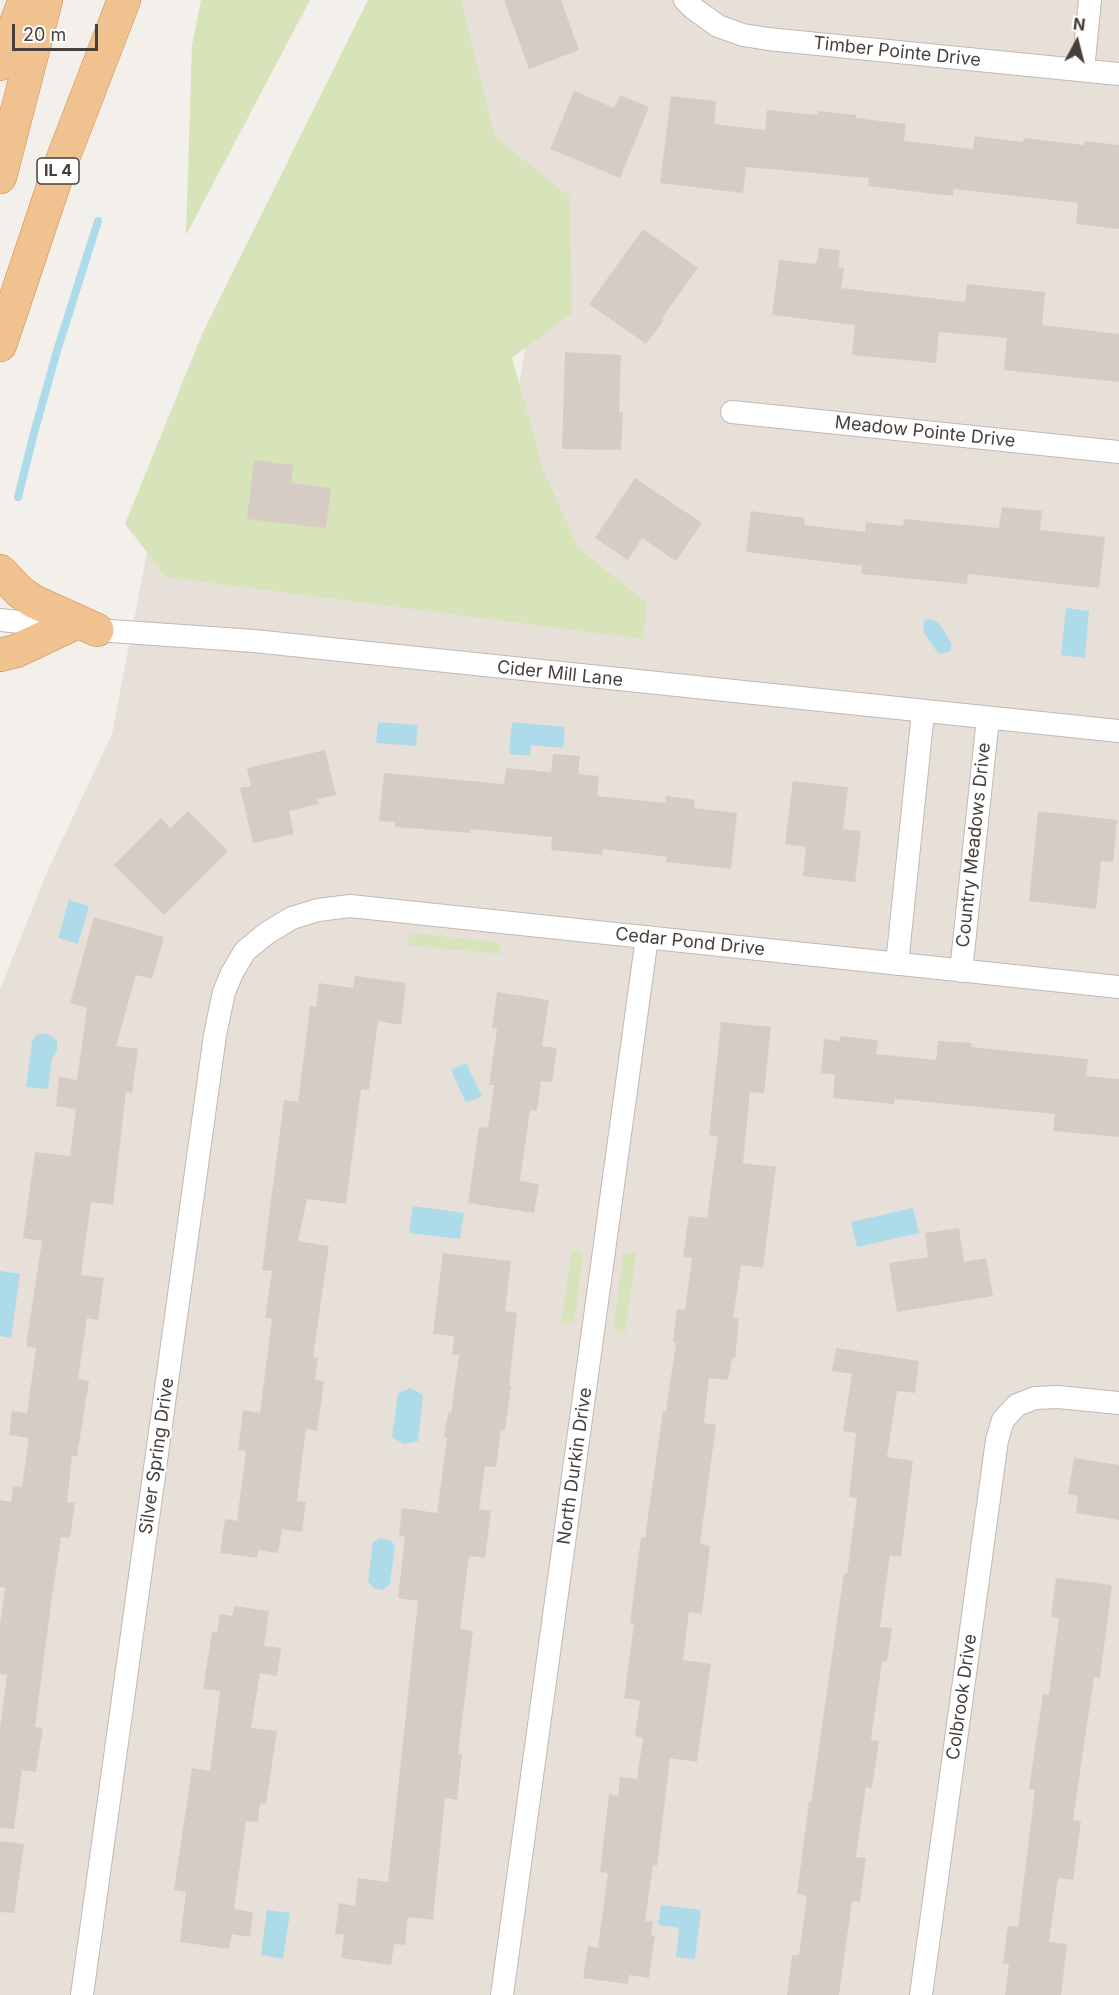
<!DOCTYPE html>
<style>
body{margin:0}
#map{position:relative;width:1119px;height:1995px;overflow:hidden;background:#f3efeb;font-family:Inter,sans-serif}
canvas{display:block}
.north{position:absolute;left:1047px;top:12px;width:60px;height:60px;-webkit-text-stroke:4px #fff;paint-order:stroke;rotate:7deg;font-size:16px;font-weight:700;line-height:24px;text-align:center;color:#473f39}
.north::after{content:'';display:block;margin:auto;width:21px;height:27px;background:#473f39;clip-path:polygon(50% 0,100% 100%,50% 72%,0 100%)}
.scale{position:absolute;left:12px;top:24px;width:86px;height:27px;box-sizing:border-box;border:3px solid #473f39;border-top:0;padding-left:8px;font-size:18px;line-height:21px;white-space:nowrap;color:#473f39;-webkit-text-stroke:4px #fff;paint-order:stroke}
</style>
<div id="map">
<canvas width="1119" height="1995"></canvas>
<div class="north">N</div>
<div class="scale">20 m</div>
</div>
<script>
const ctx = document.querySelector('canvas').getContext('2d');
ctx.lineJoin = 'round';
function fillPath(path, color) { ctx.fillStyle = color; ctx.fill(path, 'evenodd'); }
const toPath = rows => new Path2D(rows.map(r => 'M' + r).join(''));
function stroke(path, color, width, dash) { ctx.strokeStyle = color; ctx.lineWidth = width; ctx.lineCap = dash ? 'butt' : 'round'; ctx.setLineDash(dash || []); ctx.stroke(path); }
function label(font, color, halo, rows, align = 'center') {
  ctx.font = font + ' Inter,sans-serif'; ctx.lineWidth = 5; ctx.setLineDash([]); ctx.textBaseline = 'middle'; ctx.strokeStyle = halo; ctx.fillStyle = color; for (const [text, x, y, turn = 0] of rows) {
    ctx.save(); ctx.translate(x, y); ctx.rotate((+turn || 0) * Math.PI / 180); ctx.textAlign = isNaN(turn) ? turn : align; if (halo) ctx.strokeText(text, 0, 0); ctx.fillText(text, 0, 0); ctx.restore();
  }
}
const residential = toPath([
 [437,0,1119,0,1119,1995,0,1995,0,989,47,872,112,734,176,401,509,442,548,218,495,171]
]);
const green = toPath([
 [201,0,310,0,186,235,192,45],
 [368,0,461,0,494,136,570,197,572,313,512,358,544,472,579,549,647,603,643,639,166,577,125,524,203,332],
 [411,933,499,942,501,954,407,945],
 [572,1250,583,1252,574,1322,561,1325],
 [636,1253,625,1333,613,1329,623,1254]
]);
const water = toPath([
 [1066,608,1089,611,1085,658,1061,655],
 [928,619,934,620,939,623,952,644,950,651,941,654,937,652,923,631,924,621],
 [378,722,418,725,416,746,376,743],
 [512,722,565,727,563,748,531,745,530,756,509,754],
 [69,900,89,906,78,944,58,938],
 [40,1034,47,1034,53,1037,57,1042,57,1050,52,1058,48,1089,26,1087,32,1042,35,1036],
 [466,1063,482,1096,466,1103,451,1070],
 [413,1206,464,1213,460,1239,409,1233],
 [913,1208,919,1233,857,1247,851,1222],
 [0,1271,20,1274,11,1338,0,1336],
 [410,1388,423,1395,418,1441,404,1444,392,1437,398,1393],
 [380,1538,390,1540,395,1545,390,1584,383,1590,373,1588,368,1581,373,1542],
 [661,1905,701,1910,695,1959,676,1957,679,1928,658,1925],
 [267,1910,290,1913,283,1959,261,1955]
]);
const stream = toPath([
 [18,497,34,433,57,351,98,221]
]);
const building = toPath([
 [504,0,561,0,579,50,529,69],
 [574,91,614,108,620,95,649,107,620,178,550,149],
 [671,96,716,101,714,124,765,130,767,110,818,115,818,111,856,115,856,118,906,124,904,141,973,149,975,136,1023,142,1024,138,1084,145,1085,141,1119,145,1119,229,1076,224,1078,203,953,189,953,196,868,186,869,178,746,167,743,193,660,183],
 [643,229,698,268,662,318,664,320,646,344,589,304],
 [819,248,840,250,838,267,844,268,841,288,965,302,967,284,1045,292,1042,325,1119,334,1119,382,1004,370,1007,338,939,332,936,363,852,355,855,325,772,315,779,260,816,264],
 [565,352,621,355,619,412,623,412,621,450,562,449],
 [254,460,293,465,291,483,331,488,326,528,247,519],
 [635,478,702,523,676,561,642,538,628,560,595,538],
 [1002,507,1042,511,1040,530,1105,537,1099,588,968,574,967,584,861,574,862,566,746,552,751,511,805,518,804,525,865,532,866,522,903,526,904,519,999,528],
 [325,750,336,795,317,799,319,804,289,811,294,834,253,843,240,788,251,786,247,768],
 [553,754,580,756,578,774,599,776,597,796,666,803,666,796,695,800,694,808,737,813,731,869,666,862,667,857,603,849,602,855,551,850,552,837,470,829,470,833,395,827,395,822,379,821,384,773,504,784,506,768,551,772],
 [793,781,848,787,843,829,861,831,855,882,803,876,806,847,785,844],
 [188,811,228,851,164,915,114,865,161,818,170,828],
 [1038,811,1117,820,1113,862,1101,861,1096,909,1029,901],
 [94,917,164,937,152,979,136,975,116,1046,138,1049,132,1093,126,1092,113,1205,91,1202,81,1275,104,1278,98,1320,87,1318,78,1379,89,1381,77,1456,72,1456,67,1502,75,1503,70,1538,61,1537,50,1611,35,1727,43,1728,36,1772,22,1770,14,1829,0,1828,0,1728,7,1675,0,1674,0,1625,5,1588,0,1587,0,1500,11,1502,13,1486,22,1487,29,1438,9,1435,12,1411,27,1413,36,1348,26,1346,42,1241,23,1238,35,1152,70,1156,76,1109,56,1106,59,1077,77,1080,87,1008,70,1003],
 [355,976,406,983,401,1025,378,1021,369,1090,361,1089,346,1204,307,1199,298,1241,329,1246,313,1357,318,1358,315,1380,324,1381,317,1431,306,1429,297,1501,306,1502,302,1532,282,1529,278,1553,258,1550,257,1558,220,1553,225,1519,237,1521,246,1451,238,1450,243,1410,260,1413,272,1319,265,1318,272,1271,262,1270,284,1100,298,1102,310,1006,316,1007,319,983,353,988],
 [497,992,549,1000,542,1046,557,1048,552,1082,541,1081,537,1111,530,1110,520,1181,539,1184,534,1213,468,1203,479,1127,488,1128,494,1085,489,1085,497,1029,492,1028],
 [721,1022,771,1027,764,1093,750,1092,743,1163,776,1167,763,1268,741,1265,733,1318,739,1318,735,1358,732,1358,728,1380,709,1378,704,1423,716,1425,700,1544,710,1546,702,1614,689,1612,683,1660,711,1664,697,1762,670,1758,657,1866,653,1865,645,1921,653,1922,651,1936,655,1936,649,1978,629,1975,628,1984,583,1978,588,1946,598,1948,608,1873,600,1872,609,1794,618,1796,620,1777,637,1779,643,1738,635,1736,640,1701,624,1698,634,1624,630,1623,641,1537,645,1538,663,1411,666,1411,676,1343,673,1342,677,1309,685,1310,692,1258,683,1257,689,1216,707,1218,718,1136,709,1135],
 [840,1036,878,1040,876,1054,936,1060,938,1041,972,1043,971,1047,1088,1059,1086,1076,1119,1079,1119,1137,1053,1131,1055,1114,895,1099,894,1104,833,1098,835,1075,821,1073,824,1039,840,1041],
 [959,1228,964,1262,986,1258,993,1296,897,1312,889,1263,928,1257,925,1233],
 [443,1253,511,1261,505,1311,517,1313,509,1386,511,1386,505,1430,501,1430,496,1467,485,1466,479,1509,491,1511,485,1558,469,1556,460,1629,473,1631,458,1754,462,1754,457,1800,445,1798,433,1920,408,1917,405,1945,394,1944,391,1965,341,1958,344,1935,335,1934,339,1903,355,1906,358,1878,388,1882,418,1601,398,1598,405,1536,399,1535,402,1508,437,1513,447,1438,444,1437,448,1412,451,1413,459,1355,452,1355,454,1336,433,1334],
 [836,1348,919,1361,915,1393,897,1391,887,1457,913,1461,901,1557,890,1555,880,1627,892,1628,887,1662,882,1661,871,1740,879,1741,872,1788,866,1787,856,1857,866,1858,860,1902,852,1901,839,1995,787,1995,792,1955,799,1955,807,1896,797,1894,809,1802,811,1802,844,1573,847,1574,857,1498,849,1497,856,1433,843,1431,852,1374,832,1371],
 [1074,1458,1119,1465,1119,1520,1076,1513,1078,1496,1068,1494],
 [1056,1578,1112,1585,1100,1678,1094,1677,1073,1820,1081,1821,1073,1880,1058,1878,1049,1942,1067,1944,1061,1995,1005,1995,1009,1964,1003,1963,1008,1926,1018,1927,1035,1790,1029,1789,1043,1694,1049,1695,1059,1618,1051,1617],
 [234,1606,269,1611,264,1646,281,1648,277,1676,260,1673,251,1728,277,1731,266,1804,260,1803,258,1822,246,1821,234,1909,253,1912,250,1937,232,1934,229,1949,180,1942,186,1892,174,1890,192,1768,210,1771,220,1691,203,1689,212,1632,217,1633,220,1614,232,1616],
 [0,1841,24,1844,14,1913,0,1912]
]);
const minor = toPath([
 [685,0,693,8,718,26,743,35,768,39,1119,74],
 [1083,70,1090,0],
 [732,412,1119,452],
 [0,620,97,630,254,641,1119,731],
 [897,964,923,712],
 [961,971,988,718],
 [82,1995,215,1035,224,992,232,973,245,951,267,933,292,918,318,910,350,906,1119,987],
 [502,1995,647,937],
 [921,1995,997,1440,1003,1420,1017,1405,1035,1398,1058,1397,1119,1403]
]);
const trunk = toPath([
 [0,64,25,0],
 [0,177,46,0],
 [0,345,60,166,124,0],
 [0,571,20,592,33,601,97,630],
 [0,655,16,651,67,627]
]);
const shields = [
 [58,171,42]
];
const shieldNames = [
 ["IL 4",58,171]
];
const streetNames = [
 ["Timber Pointe Drive",897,52,6],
 ["Meadow Pointe Drive",925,432,6],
 ["Cider Mill Lane",560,674,6],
 ["Country Meadows Drive",974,845,-84],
 ["Cedar Pond Drive",690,942,6],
 ["Silver Spring Drive",157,1456,-82],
 ["North Durkin Drive",575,1466,-82],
 ["Colbrook Drive",962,1697,-82]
];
fillPath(residential, '#e7e0d9');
fillPath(green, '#d7e3b8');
fillPath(water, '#aedbe9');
stroke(stream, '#aedbe9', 8);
fillPath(building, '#d7ccc4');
stroke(minor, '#c1b8b1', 24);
stroke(trunk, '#cd874b', 34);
stroke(minor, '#fff', 22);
stroke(trunk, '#f0c290', 33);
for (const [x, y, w] of shields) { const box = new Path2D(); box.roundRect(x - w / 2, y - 13, w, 26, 4.5); ctx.fillStyle = '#fff'; ctx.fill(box); stroke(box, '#473f39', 1.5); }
label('bold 16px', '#473f39', null, shieldNames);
label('18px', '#473f39', '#fff', streetNames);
</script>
